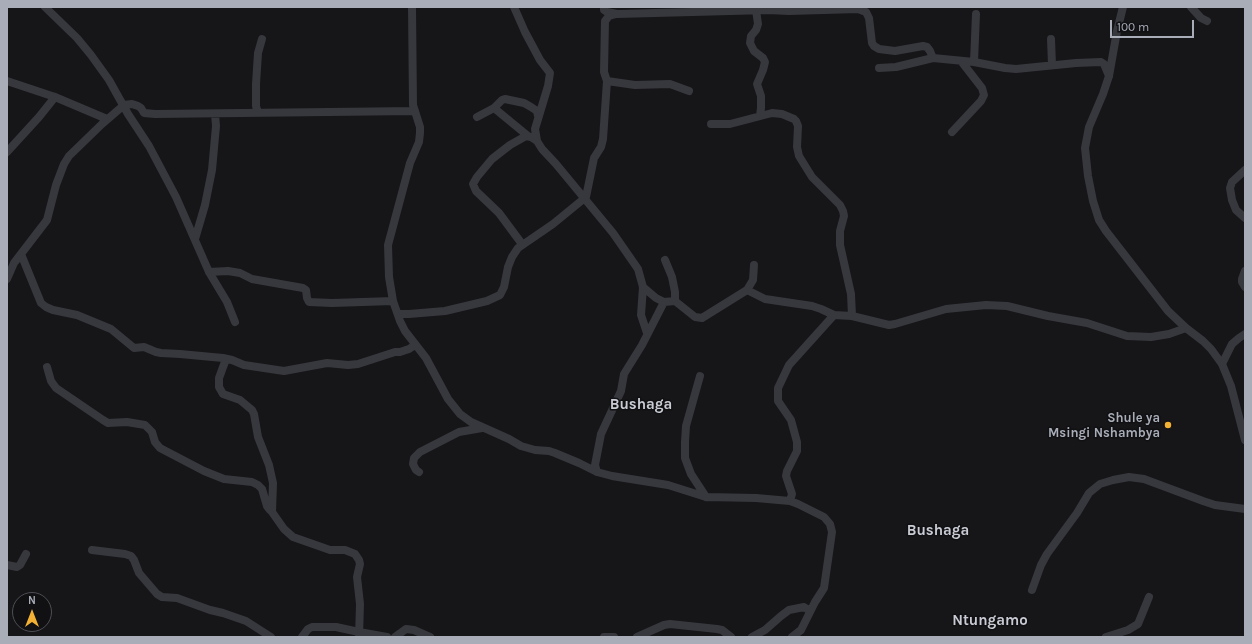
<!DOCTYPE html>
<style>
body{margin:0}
#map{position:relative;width:1252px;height:644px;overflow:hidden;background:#161618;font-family:Karla,sans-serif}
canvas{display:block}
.frame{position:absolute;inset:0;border:8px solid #a8adb8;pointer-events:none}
.north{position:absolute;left:12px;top:592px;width:40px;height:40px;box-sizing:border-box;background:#111113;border:1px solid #4d4f55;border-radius:50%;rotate:0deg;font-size:11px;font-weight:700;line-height:16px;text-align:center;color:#a8adb8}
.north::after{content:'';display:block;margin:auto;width:14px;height:18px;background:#f2b134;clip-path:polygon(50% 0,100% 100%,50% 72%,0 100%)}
.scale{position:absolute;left:1110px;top:20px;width:84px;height:18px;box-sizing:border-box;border:2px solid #a8adb8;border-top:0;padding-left:5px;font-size:12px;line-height:14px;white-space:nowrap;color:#a8adb8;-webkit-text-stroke:3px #111113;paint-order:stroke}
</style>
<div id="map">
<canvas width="1252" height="644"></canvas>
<div class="frame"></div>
<div class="north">N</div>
<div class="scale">100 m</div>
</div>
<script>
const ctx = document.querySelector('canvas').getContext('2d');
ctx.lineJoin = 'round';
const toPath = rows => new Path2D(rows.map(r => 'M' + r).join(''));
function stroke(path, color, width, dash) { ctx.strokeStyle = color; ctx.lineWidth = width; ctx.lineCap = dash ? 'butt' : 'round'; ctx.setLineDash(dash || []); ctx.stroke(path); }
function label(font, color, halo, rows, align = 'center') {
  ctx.font = font + ' Karla,sans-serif'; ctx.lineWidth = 3; ctx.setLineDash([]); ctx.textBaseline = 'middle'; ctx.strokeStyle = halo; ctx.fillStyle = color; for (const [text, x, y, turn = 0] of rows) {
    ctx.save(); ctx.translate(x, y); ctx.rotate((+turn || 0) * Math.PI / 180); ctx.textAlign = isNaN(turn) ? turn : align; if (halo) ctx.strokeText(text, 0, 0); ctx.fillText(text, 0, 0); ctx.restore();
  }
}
const minor = toPath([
 [45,7,77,38,91,55,109,80,128,114,149,146,176,197,209,272,227,302,235,322],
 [412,7,413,105,420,127,420,133,419,142,410,163,388,245,389,277,393,301,400,321,405,331,426,358,448,399,460,414,471,422,509,439,521,446,535,450,549,451,555,453,579,463,597,472,612,476,668,485,706,497,756,498,790,501,798,504,824,517,830,524,832,532,824,588,815,602,801,630,792,637],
 [514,7,525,32,540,60,550,73,548,86,535,129,537,141,542,149,556,164,613,233,638,269,643,287,641,315,647,333],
 [604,7,604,10,607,12,617,14,768,10,789,11,858,9,866,12,869,18,872,43,874,46,879,49,895,51,923,46,927,47,930,51,933,58,974,62,1005,68,1016,69,1076,63,1101,62,1104,64,1109,76],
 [1123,7,1117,31,1109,76,1103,94,1089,127,1085,148,1088,176,1093,201,1099,220,1106,231,1168,311,1186,328,1203,341,1211,349,1222,364,1231,386,1245,440],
 [1191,7,1201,18,1207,21],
 [756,10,758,24,756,30,751,36,750,43,754,51,763,58,765,62,763,70,757,84,761,96,761,108,760,116],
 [616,14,609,16,605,21,604,72,607,81,635,85,670,84,689,91],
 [1051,39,1052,65],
 [974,62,976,14],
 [879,68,896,67,933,58],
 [7,81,55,97,107,119],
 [494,108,528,136],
 [258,113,256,106,256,84,258,53,262,39],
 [477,117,494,108,502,100,505,99,524,103,531,107,537,111,538,116],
 [711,124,730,124,772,113,782,114,794,119,796,121,798,126,797,147,799,156,812,177,840,205,843,211,844,216,840,231,840,245,851,294,852,316],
 [952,132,981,101,984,95,982,88,961,61],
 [7,152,39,117,55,97],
 [1245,170,1232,182,1230,188,1232,200,1236,210,1245,218],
 [195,239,205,205,212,170,216,126,215,114],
 [522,244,499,213,476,191,473,184,477,177,492,159,510,145,526,136,531,137,537,141],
 [21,254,41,303,46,307,53,310,77,315,111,329,134,348,144,347,156,352,161,353,180,354,223,358,232,360,244,365,284,371,327,363,348,365,358,364,395,352,400,352,409,349,415,345],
 [665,260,672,277,675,292,675,301],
 [1245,271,1242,279,1242,282,1245,287],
 [209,272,228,271,240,273,252,279,303,288,306,290,307,298,309,302,332,303,393,301],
 [7,279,14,263,47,220,56,185,64,164,69,156,102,124,124,105,132,104,138,106,141,108,144,113,155,114,415,111],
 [643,287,656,298,664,302,675,301,695,317,702,318,747,290,753,280,754,265],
 [747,290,765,299,812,306,821,309,834,315,852,316,889,325,895,324,946,309,986,305,1007,306,1048,316,1087,323,1127,336,1151,337,1169,334,1186,328],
 [398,314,409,314,445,311,487,301,500,295,504,287,508,267,512,257,518,248,553,224,586,197,594,158,601,147,603,139,607,81],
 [226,359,219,378,219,387,223,394,240,400,252,410,254,414,258,437,269,465,273,483,272,512,284,529,293,537,330,550,345,550,355,554,359,560,360,564,357,577,360,604,359,637],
 [1222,364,1232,344,1239,338,1245,334],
 [47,367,51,381,56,388,103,420,108,423,127,422,145,425,152,432,155,442,160,448,204,471,224,479,252,482,258,485,262,489,267,506,270,510],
 [700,376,686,426,685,442,685,458,691,474,706,497],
 [419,472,416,470,413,464,414,458,420,452,459,432,482,428],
 [597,472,595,465,601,434,621,391,624,374,642,345,664,302],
 [790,501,792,494,786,476,787,471,797,451,797,442,791,420,778,401,778,388,789,365,834,315],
 [92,550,125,554,131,556,134,560,139,573,157,594,162,597,177,598,210,610,223,613,246,621,271,637],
 [7,565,17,567,20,565,26,554],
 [1032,590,1041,565,1047,554,1077,513,1089,493,1100,484,1113,480,1129,477,1144,479,1203,501,1215,505,1245,509],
 [302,637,308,629,312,627,336,627,359,632,387,637],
 [395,637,406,629,414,630,430,637],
 [604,637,614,637],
 [637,637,664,625,670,624,717,629,722,630,731,637],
 [752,637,765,630,781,616,789,610,804,607,810,611],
 [1106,637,1128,630,1138,624,1149,597]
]);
const markers = [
 [1168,425,4,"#f2b134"]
];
const poiNames = [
 ["Shule ya",1160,418],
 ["Msingi Nshambya",1160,433]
];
const quarterNames = [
 ["Bushaga",641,405],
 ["Bushaga",938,531],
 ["Ntungamo",990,621]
];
stroke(minor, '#37383d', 8);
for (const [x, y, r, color] of markers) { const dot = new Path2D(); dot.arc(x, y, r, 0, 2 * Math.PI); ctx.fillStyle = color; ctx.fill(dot); stroke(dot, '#111113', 1.5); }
label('bold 13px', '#a8adb8', '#111113', poiNames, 'right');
label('bold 15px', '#c9ccd4', '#111113', quarterNames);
</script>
